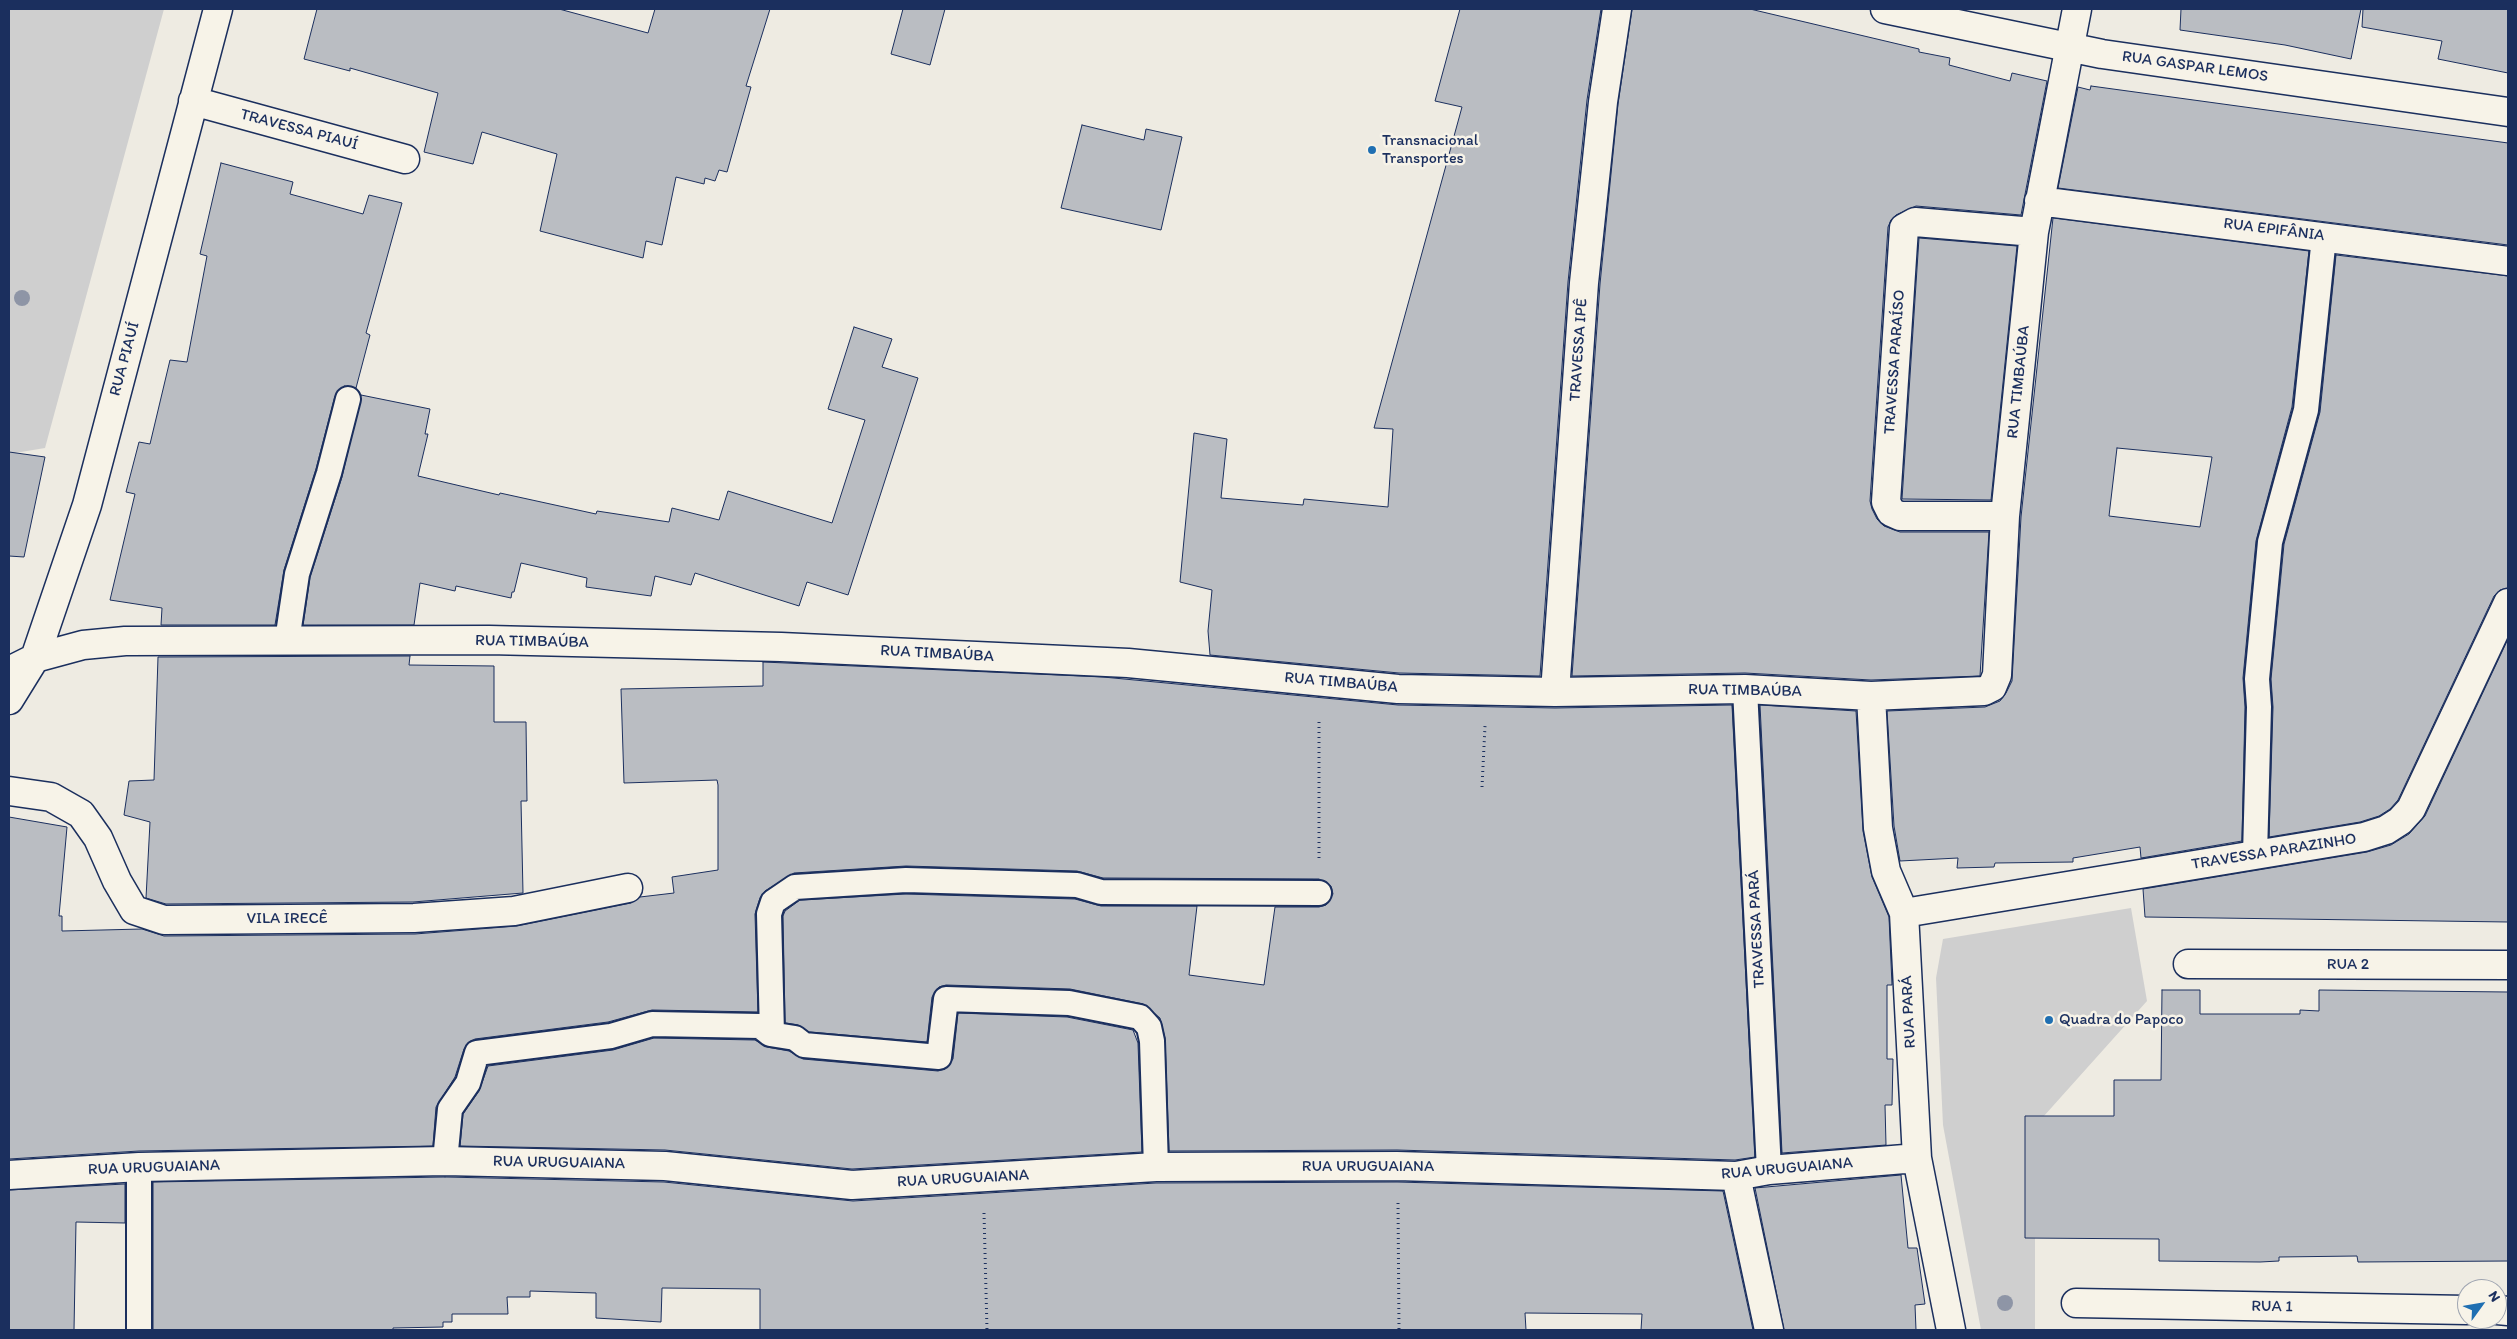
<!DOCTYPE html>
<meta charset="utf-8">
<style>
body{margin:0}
#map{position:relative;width:2517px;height:1339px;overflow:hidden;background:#eeebe2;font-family:Itim,sans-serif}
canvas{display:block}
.frame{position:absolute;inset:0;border:10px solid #1b2f5e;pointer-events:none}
.north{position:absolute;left:2457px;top:1279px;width:50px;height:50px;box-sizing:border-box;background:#f7f3e8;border:1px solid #9fa5b1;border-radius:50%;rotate:58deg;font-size:14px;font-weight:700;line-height:20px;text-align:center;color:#1b2f5e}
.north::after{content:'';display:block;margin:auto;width:18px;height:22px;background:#1f6fb2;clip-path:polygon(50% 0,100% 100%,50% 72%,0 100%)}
</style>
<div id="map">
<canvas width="2517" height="1339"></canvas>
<div class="frame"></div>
<div class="north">N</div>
</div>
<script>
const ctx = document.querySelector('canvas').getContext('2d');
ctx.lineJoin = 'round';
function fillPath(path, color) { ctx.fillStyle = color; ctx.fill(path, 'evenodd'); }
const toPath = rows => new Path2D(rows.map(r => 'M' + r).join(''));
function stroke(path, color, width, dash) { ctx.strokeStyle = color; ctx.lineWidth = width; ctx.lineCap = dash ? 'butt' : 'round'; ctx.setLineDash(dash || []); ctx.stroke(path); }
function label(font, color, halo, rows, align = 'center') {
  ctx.font = font + ' Itim,sans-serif'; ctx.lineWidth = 5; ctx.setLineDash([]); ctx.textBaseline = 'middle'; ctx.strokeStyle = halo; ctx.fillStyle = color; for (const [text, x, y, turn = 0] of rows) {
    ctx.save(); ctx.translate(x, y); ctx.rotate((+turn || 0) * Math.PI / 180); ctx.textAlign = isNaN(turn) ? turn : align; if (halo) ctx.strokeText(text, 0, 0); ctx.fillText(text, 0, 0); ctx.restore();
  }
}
const green = toPath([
 [9,9,164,9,45,448,9,454],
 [2131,908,2147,1001,2035,1126,2035,1330,1981,1330,1943,1125,1936,978,1943,939]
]);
const building = toPath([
 [317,9,559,9,648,33,655,9,770,9,746,86,751,87,727,172,719,170,715,181,705,178,704,184,676,177,662,245,646,241,643,258,540,231,557,154,482,132,473,164,424,152,438,93,350,68,350,71,304,59,317,9],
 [903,9,945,9,930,65,891,54,903,9],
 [1460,9,1601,9,1587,100,1568,282,1540,676,1399,673,1210,655,1208,631,1212,590,1180,582,1194,433,1227,439,1221,498,1303,505,1304,499,1388,507,1393,429,1374,428,1462,107,1435,101,1460,9],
 [1632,9,1750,9,1919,49,1919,52,1950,58,1949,65,2010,81,2012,73,2047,81,2021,215,1916,206,1896,215,1891,220,1888,227,1870,501,1872,509,1877,519,1884,526,1900,532,1989,532,1980,676,1871,680,1745,673,1572,676,1600,284,1618,104,1632,9],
 [2181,9,2361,9,2351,59,2285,45,2180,30,2181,9],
 [2363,9,2508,9,2508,73,2438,59,2442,41,2362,27,2363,9],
 [2091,86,2508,143,2508,245,2058,188,2078,87,2090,90,2091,86],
 [1082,125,1144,140,1146,129,1182,137,1161,230,1061,208,1082,125],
 [221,163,293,182,290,194,363,214,369,195,402,203,366,333,370,335,356,388,344,386,335,396,316,469,284,570,275,625,161,625,162,608,110,600,135,494,126,492,139,442,150,444,170,360,187,362,207,256,200,254,221,163],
 [2053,218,2309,251,2292,407,2256,541,2243,678,2245,707,2242,841,2141,858,2140,847,2073,858,2073,862,1995,863,1994,867,1957,868,1958,858,1900,861,1894,826,1887,711,1985,707,2000,701,2006,693,2012,681,2021,517,2053,218],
 [2117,448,2212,457,2200,527,2109,516,2117,448],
 [1919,238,2017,246,1991,500,1902,499,1919,238],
 [2336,255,2508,276,2508,588,2500,590,2494,596,2398,800,2390,809,2379,816,2360,822,2269,837,2273,707,2271,679,2284,544,2320,412,2336,255],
 [854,327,892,339,882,367,918,378,848,595,807,582,799,606,695,573,691,585,655,576,651,596,586,587,587,578,521,563,514,592,512,592,511,598,456,586,455,591,420,583,414,625,303,625,310,577,342,477,361,395,430,409,425,434,428,434,418,476,499,495,500,493,596,514,597,511,669,522,672,508,719,520,728,491,832,523,865,420,828,409,854,327],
 [9,452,45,457,24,557,9,556,9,452],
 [2508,639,2508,922,2145,917,2143,889,2367,852,2391,845,2409,834,2425,816,2508,639],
 [410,656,409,665,494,666,494,722,526,722,527,801,521,801,523,893,413,902,166,904,146,898,150,822,124,815,129,781,154,780,158,657,410,656],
 [763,662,1103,677,1398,705,1555,708,1732,705,1755,1157,1735,1160,1397,1150,1169,1151,1165,1038,1160,1018,1143,1004,1070,989,946,985,939,987,932,997,927,1042,809,1032,798,1025,785,1023,783,916,785,911,800,900,906,894,1075,899,1101,906,1197,906,1189,975,1264,985,1275,907,1319,907,1326,905,1333,894,1331,886,1319,879,1103,878,1077,871,906,866,794,873,765,891,760,898,755,914,758,1012,652,1010,608,1022,475,1039,469,1042,464,1049,455,1077,436,1107,433,1146,139,1151,9,1159,9,817,67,827,59,916,62,916,62,931,142,929,164,936,415,934,517,926,631,903,640,897,674,893,672,877,718,870,718,785,717,780,624,783,621,689,763,686,763,662],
 [1760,705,1856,711,1863,831,1872,877,1889,917,1892,985,1887,985,1887,1059,1893,1059,1892,1105,1885,1105,1886,1145,1782,1153,1760,705],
 [2162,990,2200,990,2200,1014,2300,1014,2300,1010,2319,1011,2319,990,2508,992,2508,1261,2358,1262,2357,1256,2279,1257,2279,1261,2260,1262,2159,1261,2159,1239,2025,1238,2025,1116,2114,1116,2114,1080,2161,1080,2162,990],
 [958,1013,1067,1017,1133,1030,1138,1043,1142,1152,852,1169,665,1150,460,1146,463,1114,479,1091,488,1066,613,1050,654,1038,755,1040,767,1047,789,1051,803,1059,938,1071,945,1069,953,1059,958,1013],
 [1901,1175,1908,1248,1917,1248,1925,1304,1915,1305,1916,1330,1784,1330,1755,1188,1901,1175],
 [445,1177,664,1182,853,1201,1156,1183,1397,1182,1723,1191,1753,1330,1641,1330,1642,1314,1525,1313,1526,1330,760,1330,760,1289,662,1288,661,1322,596,1318,596,1293,530,1291,530,1297,507,1297,508,1314,452,1314,452,1322,443,1322,443,1327,393,1328,393,1330,153,1330,153,1182,445,1177],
 [125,1184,125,1223,76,1222,74,1330,9,1330,9,1190,125,1184]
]);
const path = toPath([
 [1482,787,1485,726],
 [1319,858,1319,719],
 [1398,1203,1399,1330],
 [984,1213,987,1330]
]);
const service = toPath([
 [287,641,297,574,329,473,348,399],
 [1745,689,1769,1170],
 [2255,855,2259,707,2257,679,2270,542,2306,410,2324,237],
 [772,1034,769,914,773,902,795,887,906,880,1077,885,1101,892,1319,893],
 [445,1161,450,1109,468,1083,477,1053,611,1036,652,1024,760,1026,770,1034,795,1038,804,1045,939,1057,946,999,1069,1003,1140,1017,1149,1027,1152,1041,1156,1167],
 [139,1167,139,1330]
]);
const minor = toPath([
 [1885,9,2102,54,2508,112],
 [193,101,405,159],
 [2039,201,2508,261],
 [2005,516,1900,516,1891,512,1886,502,1904,228,1915,222,2034,232],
 [9,671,35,658,83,645,125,641,489,640,781,647,1128,663,1398,689,1555,692,1745,689,1871,696,1984,691,1992,687,1997,675,2005,516,2034,232,2077,9],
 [1555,692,1584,283,1603,102,1617,9],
 [1871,696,1878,828,1886,871,1904,913,1917,1158,1951,1330],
 [9,700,35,658,87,505,218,9],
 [9,791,51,797,81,814,98,838,117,881,134,910,164,920,414,918,514,911,628,888],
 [1904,913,2364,837,2386,830,2400,821,2411,809,2508,603],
 [2188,964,2508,965],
 [9,1175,139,1167,445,1161,665,1166,852,1185,1156,1167,1397,1166,1736,1176,1769,1170,1917,1158],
 [1736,1176,1769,1330],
 [2076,1303,2467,1310],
 [2497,1310,2508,1311]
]);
const trees = [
 [22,298],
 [2005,1303]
];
const markers = [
 [1372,150,5,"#1f6fb2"],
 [2049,1020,5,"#1f6fb2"]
];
const streetNames = [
 ["RUA GASPAR LEMOS",2195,67,8],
 ["TRAVESSA PIAUÍ",299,130,15],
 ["RUA EPIFÂNIA",2274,230,7],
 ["TRAVESSA IPÊ",1579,350,-86],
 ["RUA PIAUÍ",125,359,-75],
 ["TRAVESSA PARAÍSO",1895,362,-86],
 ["RUA TIMBAÚBA",2019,382,-84],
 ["RUA TIMBAÚBA",532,642,1],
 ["RUA TIMBAÚBA",937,654,3],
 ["RUA TIMBAÚBA",1341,683,5],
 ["RUA TIMBAÚBA",1745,691,1],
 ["TRAVESSA PARAZINHO",2274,852,-9],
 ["VILA IRECÊ",287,919],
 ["TRAVESSA PARÁ",1757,929,-93],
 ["RUA 2",2348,965],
 ["RUA PARÁ",1909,1012,-93],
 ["RUA URUGUAIANA",559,1163,1],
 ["RUA URUGUAIANA",1368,1167],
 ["RUA URUGUAIANA",154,1168,-2],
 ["RUA URUGUAIANA",1787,1169,-5],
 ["RUA URUGUAIANA",963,1179,-3],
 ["RUA 1",2272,1307,1]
];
const poiNames = [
 ["Transnacional",1382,141],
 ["Transportes",1382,159],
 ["Quadra do Papoco",2059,1020]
];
fillPath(green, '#cfcfcf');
fillPath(building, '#babdc2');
stroke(building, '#1b2f5e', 1);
stroke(service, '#1b2f5e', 28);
stroke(minor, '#1b2f5e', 31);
stroke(path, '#1b2f5e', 3, [1, 4]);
stroke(service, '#f7f3e8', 24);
stroke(minor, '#f7f3e8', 28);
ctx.fillStyle = '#8e95a6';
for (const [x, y] of trees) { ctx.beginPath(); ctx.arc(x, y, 8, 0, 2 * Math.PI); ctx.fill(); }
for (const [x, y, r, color] of markers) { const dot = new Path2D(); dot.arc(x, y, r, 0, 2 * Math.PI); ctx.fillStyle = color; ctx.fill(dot); stroke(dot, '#f7f3e8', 2); }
label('16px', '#1b2f5e', '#f7f3e8', streetNames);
label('16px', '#1b2f5e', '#f7f3e8', poiNames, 'left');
</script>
